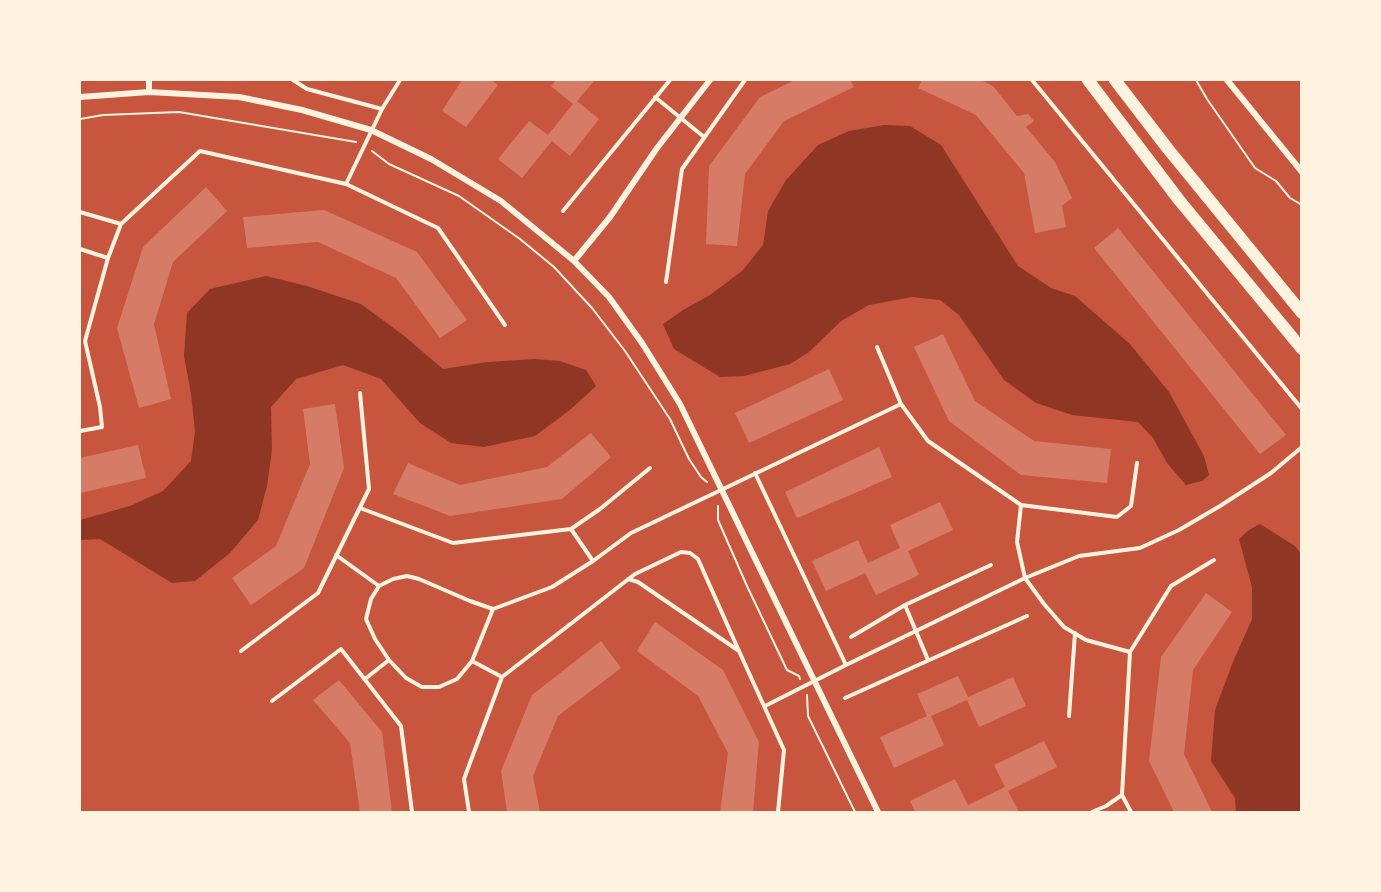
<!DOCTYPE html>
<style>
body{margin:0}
#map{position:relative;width:1381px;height:892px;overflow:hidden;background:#c8553d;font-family:"Playfair Display",serif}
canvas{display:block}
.frame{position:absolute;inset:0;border:81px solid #fff3e0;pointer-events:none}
</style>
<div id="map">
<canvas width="1381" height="892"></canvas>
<div class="frame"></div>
</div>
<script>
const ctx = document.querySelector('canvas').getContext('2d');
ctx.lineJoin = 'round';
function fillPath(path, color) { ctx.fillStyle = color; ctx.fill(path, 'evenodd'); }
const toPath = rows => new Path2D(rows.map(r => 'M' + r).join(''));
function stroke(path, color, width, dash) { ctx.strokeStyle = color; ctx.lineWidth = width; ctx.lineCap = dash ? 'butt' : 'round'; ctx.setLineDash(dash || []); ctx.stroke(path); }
const water = toPath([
 [884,125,910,126,941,145,1018,266,1051,288,1075,296,1130,344,1169,392,1204,456,1209,475,1202,481,1186,485,1167,463,1153,438,1138,422,1072,415,1036,403,1004,380,959,315,940,300,912,297,869,305,841,321,809,352,790,364,744,376,720,377,674,349,663,324,683,310,710,295,742,271,763,245,768,211,786,180,818,145,849,131],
 [266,276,307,286,361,304,403,335,443,369,488,362,535,359,560,361,586,370,596,386,571,409,535,436,484,447,451,443,420,423,381,379,343,365,296,379,271,407,272,450,267,486,258,520,230,553,195,581,172,583,100,539,80,540,80,520,130,506,163,491,191,461,195,431,191,394,184,356,187,313,210,289],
 [1260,524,1295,546,1301,554,1301,812,1236,812,1235,798,1211,761,1215,710,1233,662,1252,619,1252,587,1239,539,1249,530]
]);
const building = toPath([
 [462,80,491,80,498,85,466,127,442,111],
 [556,80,595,80,577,101,599,119,570,156,552,141,522,178,498,159,529,121,548,135,573,104,551,86],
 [795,80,850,80,854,87,784,121,745,174,737,246,706,244,709,166,760,97],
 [922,80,980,80,993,86,1017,116,1028,114,1034,121,1026,127,1055,162,1072,198,1062,206,1066,227,1035,233,1024,173,976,115,918,88],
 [206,187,227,211,173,262,154,324,171,399,139,408,117,328,143,247],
 [324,210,417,252,467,320,440,338,396,278,318,242,247,248,243,217],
 [1118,228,1286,435,1260,454,1094,248],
 [943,334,975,401,1034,441,1111,449,1107,483,1021,475,949,421,914,347],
 [829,369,843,400,749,443,735,413],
 [335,404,344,468,304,568,251,605,232,578,276,546,310,464,303,409],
 [591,433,611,457,562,499,450,516,393,494,408,463,460,485,547,467],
 [138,445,146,478,80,493,80,458],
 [879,447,892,477,797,518,785,492],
 [940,502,953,530,908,551,919,575,876,595,865,573,826,591,812,561,858,540,868,563,900,548,890,525],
 [1206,593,1232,612,1193,670,1184,754,1212,812,1174,812,1149,761,1161,657],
 [655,622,723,670,759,742,753,812,720,812,728,753,698,696,637,651],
 [601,641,621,668,558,716,533,776,540,812,507,812,501,771,532,695],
 [958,676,968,697,1013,677,1026,706,979,727,967,700,931,716,944,745,894,768,880,737,927,716,917,694],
 [339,680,382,732,392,812,360,812,350,743,313,700],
 [1044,741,1057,767,1008,791,1019,812,965,812,964,811,961,812,915,812,910,801,955,779,968,805,1005,787,994,765]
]);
const path = toPath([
 [1196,80,1207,99,1255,168,1276,181,1290,198,1302,205],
 [80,119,103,115,179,112,356,142],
 [372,151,389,164,459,196,520,239,554,267,592,308,625,351,670,419,689,459,701,477,707,482],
 [718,506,718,520,747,586,787,670,799,676,800,679],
 [807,695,808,716,855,812]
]);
const service = toPath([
 [293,80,307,89,382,109],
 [1032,80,1302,409],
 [655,97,704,137],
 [346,184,382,109,400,80],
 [563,211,670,80],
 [80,212,121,224],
 [80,249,108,258],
 [666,282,682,169,745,80],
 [877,347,901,404,928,441,1021,505,1017,542,1025,578,1044,604,1064,627,1086,640,1130,652],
 [80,431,102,427,100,407,85,341,108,258,121,224,200,151,346,184,438,228,505,325],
 [755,473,846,665],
 [1021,505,1117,517,1131,506,1137,463],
 [360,508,453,543,571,529,600,509,650,468],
 [571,529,593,561],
 [336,555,379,586],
 [628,579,638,582,739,651,784,750,778,812],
 [905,605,928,660],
 [493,609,470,601,419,579,407,576,393,579,379,586,371,599,366,619,375,639,389,660,406,678,422,687,439,687,457,679,472,661,493,609,552,587,593,561,631,533,901,404],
 [851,637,905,605,991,565],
 [241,651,318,593,369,489,360,393],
 [472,661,502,677],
 [365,679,389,660],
 [845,698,1027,616],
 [272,701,341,649,401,726,412,812],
 [765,706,846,665,1025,578,1079,556,1140,548,1179,530,1220,506,1271,473,1302,447],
 [1069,716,1075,633],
 [469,812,464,779,502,677,635,574,681,552,690,553,698,559,739,651],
 [1092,812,1106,806,1122,795],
 [1131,812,1122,795,1130,652,1171,586,1214,560]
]);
const minor = toPath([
 [149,80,149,92],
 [1227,80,1302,172],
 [80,97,149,92,239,97,302,110,371,130,431,159,501,201,574,261,609,297,642,343,680,404,878,812],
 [574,261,610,217,657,148,710,80]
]);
const primary = toPath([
 [1088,80,1179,200,1302,349],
 [1115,80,1168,149,1302,313]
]);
fillPath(water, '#8f3625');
fillPath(building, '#d67c66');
stroke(path, '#fff3e0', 2);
stroke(service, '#fff3e0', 4);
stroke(minor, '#fff3e0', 6);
stroke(primary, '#fff3e0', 12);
</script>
